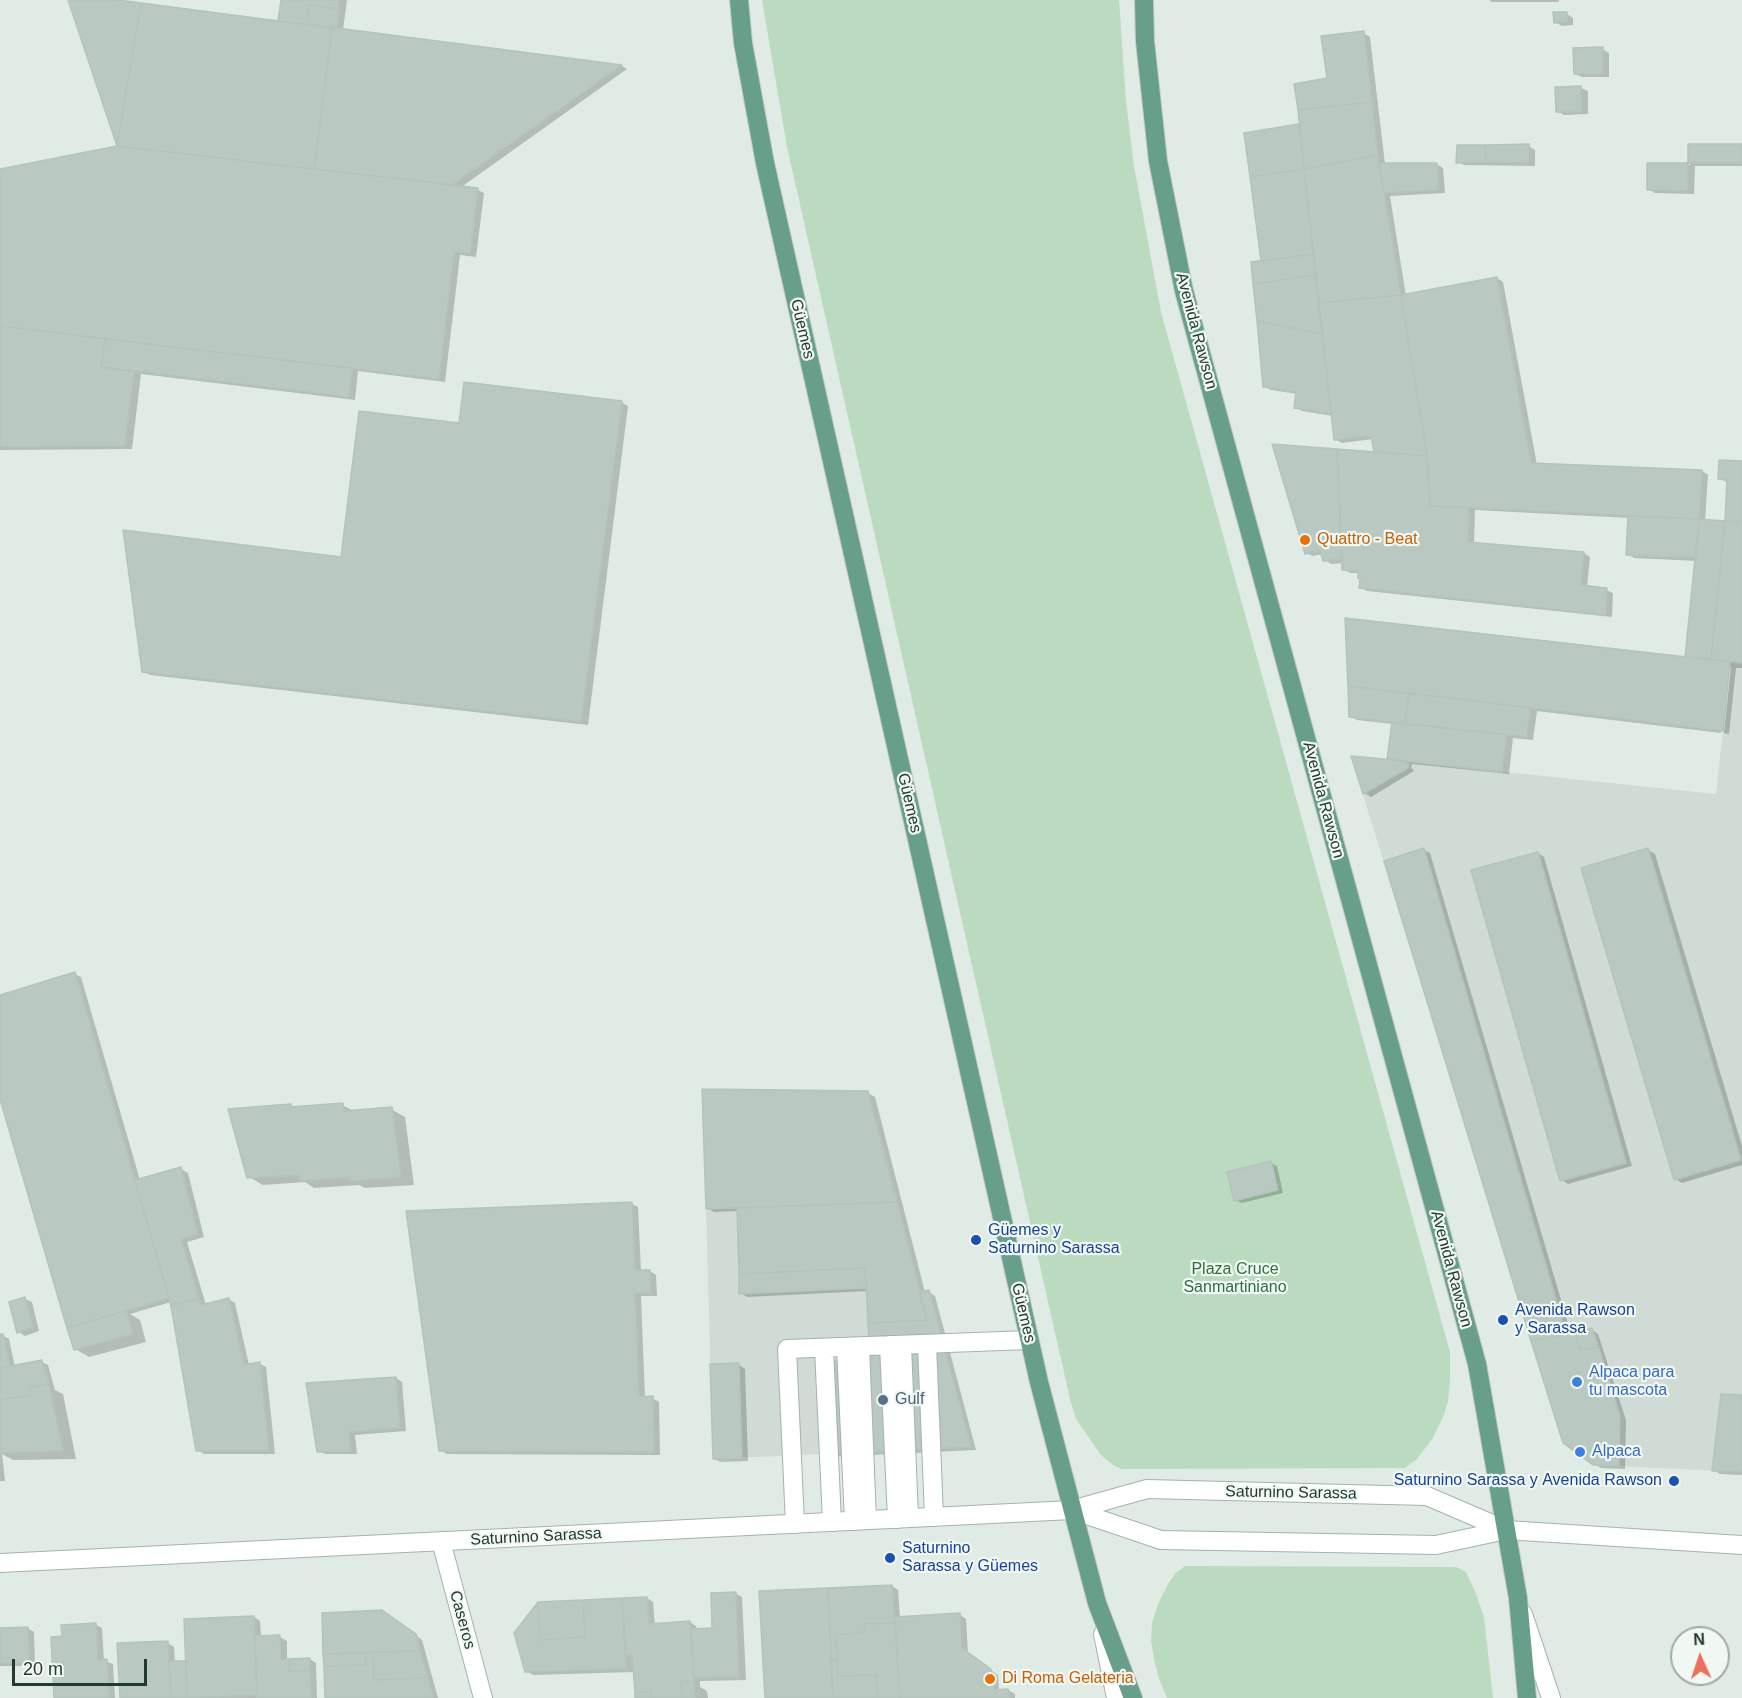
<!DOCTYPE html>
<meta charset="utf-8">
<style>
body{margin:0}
#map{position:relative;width:1742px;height:1698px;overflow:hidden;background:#e1ebe5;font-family:Arial,sans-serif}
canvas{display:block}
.north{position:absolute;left:1670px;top:1626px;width:60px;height:60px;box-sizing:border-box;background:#f1f7f3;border:2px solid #9eaca5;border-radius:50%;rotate:357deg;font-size:16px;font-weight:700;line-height:24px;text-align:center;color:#223b31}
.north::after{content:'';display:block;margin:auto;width:21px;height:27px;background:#ec6f5d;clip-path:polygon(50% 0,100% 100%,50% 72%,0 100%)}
.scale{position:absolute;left:12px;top:1659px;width:135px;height:27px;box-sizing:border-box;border:3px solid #223b31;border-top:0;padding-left:8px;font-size:18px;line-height:21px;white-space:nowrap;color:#223b31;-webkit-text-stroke:4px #f1f7f3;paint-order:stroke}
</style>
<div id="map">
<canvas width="1742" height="1698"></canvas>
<div class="north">N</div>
<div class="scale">20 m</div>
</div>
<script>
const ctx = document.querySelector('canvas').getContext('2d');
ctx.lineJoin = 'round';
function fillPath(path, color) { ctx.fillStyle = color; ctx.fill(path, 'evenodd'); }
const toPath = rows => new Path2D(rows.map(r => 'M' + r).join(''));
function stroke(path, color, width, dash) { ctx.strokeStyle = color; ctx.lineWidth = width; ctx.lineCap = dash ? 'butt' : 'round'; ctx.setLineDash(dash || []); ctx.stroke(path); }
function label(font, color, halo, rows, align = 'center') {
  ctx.font = font + ' Arial,sans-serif'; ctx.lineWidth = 4.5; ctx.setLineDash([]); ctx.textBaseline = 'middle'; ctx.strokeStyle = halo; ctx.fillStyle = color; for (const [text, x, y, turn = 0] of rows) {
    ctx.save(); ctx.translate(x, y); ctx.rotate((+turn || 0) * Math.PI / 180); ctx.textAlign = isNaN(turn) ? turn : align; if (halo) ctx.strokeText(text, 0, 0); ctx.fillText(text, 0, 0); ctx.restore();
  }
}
const built = toPath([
 [1725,521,1742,522,1742,1472,1593,1465,1563,1443,1351,756,1716,794,1730,663,1711,659],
 [897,1202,952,1416,928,1449,713,1459,706,1209]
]);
const green = toPath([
 [762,0,1119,0,1126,101,1134,166,1161,312,1450,1352,1450,1380,1448,1401,1444,1415,1433,1438,1417,1459,1405,1468,1121,1469,1113,1465,1101,1455,1076,1419,1070,1399,787,147],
 [1185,1566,1456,1567,1466,1572,1475,1591,1484,1617,1493,1698,1167,1698,1159,1679,1154,1659,1151,1641,1152,1623,1158,1604,1168,1584,1176,1573]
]);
const shadow = toPath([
 [70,0,114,0,279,22,282,0,347,0,343,30,622,66,627,69,460,188,478,190,484,193,476,257,460,255,445,382,358,371,355,400,141,374,132,449,0,450,0,171,119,147],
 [1489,0,1559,0,1559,2,1492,2],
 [1567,14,1573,18,1573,25,1562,26,1555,22],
 [1363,33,1370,37,1385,164,1436,164,1443,168,1445,193,1390,196,1406,296,1497,278,1503,282,1537,465,1702,471,1708,475,1705,521,1726,523,1728,483,1719,478,1742,463,1742,668,1736,668,1729,734,1724,733,1731,667,1728,667,1721,733,1537,711,1533,740,1513,738,1509,774,1412,764,1411,767,1414,771,1371,797,1364,793,1388,761,1393,724,1357,720,1351,716,1686,659,1697,561,1634,558,1628,554,1630,518,1475,510,1474,544,1584,553,1590,557,1587,587,1606,590,1613,593,1612,617,1367,591,1361,588,1362,579,1359,573,1350,573,1344,569,1344,563,1331,564,1325,560,1323,554,1313,556,1306,553,1375,453,1373,439,1342,443,1335,439,1333,416,1302,411,1296,407,1298,394,1271,390,1264,386,1262,262,1246,134,1301,125,1329,80],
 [1602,49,1609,53,1609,77,1582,77,1575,74],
 [1557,88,1581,88,1588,91,1588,114,1564,115,1557,111],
 [1690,145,1742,145,1742,166,1695,166,1694,194,1655,193,1648,189,1648,165,1690,165],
 [1528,146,1535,150,1535,166,1464,165,1458,162],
 [621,402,628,406,588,725,150,675,144,671],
 [1424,850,1430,853,1571,1334,1592,1330,1598,1334,1626,1420,1625,1469,1601,1468,1594,1464],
 [1648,850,1655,854,1742,1146,1742,1165,1682,1183,1675,1179],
 [1538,853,1544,857,1632,1166,1568,1184,1562,1180],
 [74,974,81,977,140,1180,181,1169,188,1173,204,1237,187,1242,206,1305,228,1299,235,1303,249,1365,260,1364,266,1367,275,1454,204,1454,198,1450,171,1302,130,1314,140,1320,146,1342,89,1357,75,1349,0,1094,0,996],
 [868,1093,875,1097,925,1292,929,1292,935,1296,976,1450,828,1457,871,1361,868,1291,747,1297,741,1293,739,1211,714,1212,707,1208],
 [342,1105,354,1111,391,1109,405,1117,414,1185,365,1188,359,1185,314,1188,305,1182,263,1185,249,1177],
 [1271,1163,1277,1166,1283,1193,1242,1203,1235,1200],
 [632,1204,638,1207,641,1271,650,1271,656,1275,657,1296,641,1296,645,1398,652,1398,659,1402,660,1455,447,1454,440,1450],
 [25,1299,32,1302,39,1331,25,1336,19,1332],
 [2,1335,9,1339,15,1367,42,1362,48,1365,55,1390,63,1394,76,1459,13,1460,2,1454,5,1481,0,1481,0,1336],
 [739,1365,745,1369,748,1461,721,1462,714,1459],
 [396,1378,402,1382,406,1431,355,1435,357,1454,325,1454,319,1451],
 [1742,1396,1742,1475,1720,1474,1714,1470],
 [892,1586,898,1590,900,1618,960,1615,966,1619,968,1654,998,1675,999,1691,1008,1690,1015,1694,1015,1698,766,1698,760,1592],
 [735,1593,742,1597,746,1680,700,1681,700,1687,707,1691,708,1698,637,1698,635,1672,533,1675,526,1671,539,1604,647,1598,653,1602,655,1625,690,1622,696,1626,697,1630,714,1629],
 [323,1614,389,1615,422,1640,438,1698,326,1698],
 [254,1617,260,1621,261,1637,280,1637,287,1641,287,1661,310,1659,316,1663,317,1698,121,1698,168,1643,174,1647,175,1663,187,1662],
 [96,1625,102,1628,104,1661,113,1664,115,1698,55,1698,63,1638],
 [27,1628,34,1632,35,1666,0,1666,0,1630]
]);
const building = toPath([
 [68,0,118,0,141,3,117,146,68,0],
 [281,0,340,0,339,9,309,5,307,24,278,21,281,0],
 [141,3,332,28,314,169,117,146,141,3],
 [309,5,339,9,337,28,307,24,309,5],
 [1553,12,1567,12,1567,22,1554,23,1553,12],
 [332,28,337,28,622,65,452,185,314,169,332,28],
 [1364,31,1372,102,1298,110,1294,84,1327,78,1321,36,1364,31],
 [1603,47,1603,74,1574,74,1573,48,1603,47],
 [1581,86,1582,112,1556,112,1555,87,1581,86],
 [1372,102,1378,155,1304,169,1298,110,1372,102],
 [1299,124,1304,169,1250,177,1244,133,1299,124],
 [1529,144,1529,163,1486,162,1485,145,1529,144],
 [1688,144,1742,144,1742,163,1688,163,1688,144],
 [1457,145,1485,145,1486,162,1456,163,1457,145],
 [117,146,478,188,470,254,454,252,439,379,0,326,0,169,117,146],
 [1378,155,1401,295,1319,303,1304,169,1378,155],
 [1379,163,1437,163,1439,190,1384,193,1379,163],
 [1647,163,1688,163,1688,191,1647,190,1647,163],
 [1304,169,1313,254,1261,261,1250,177,1304,169],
 [1313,254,1315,275,1253,284,1251,262,1313,254],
 [1315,275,1322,334,1257,321,1253,284,1315,275],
 [1497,277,1531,463,1702,470,1699,519,1430,506,1427,456,1401,295,1497,277],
 [1401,295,1427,456,1374,452,1371,436,1334,440,1319,303,1401,295],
 [1257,321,1322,334,1331,414,1294,408,1296,392,1263,387,1257,321],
 [0,326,105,339,101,367,134,372,125,446,0,447,0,326],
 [105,339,352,368,349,397,101,367,105,339],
 [464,382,622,401,581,722,142,672,123,530,341,557,359,411,459,423,464,382],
 [1272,444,1337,449,1342,559,1323,561,1320,550,1305,554,1272,444],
 [1337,449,1427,456,1430,506,1469,508,1468,542,1584,552,1581,585,1607,588,1606,615,1359,588,1360,579,1358,578,1358,571,1342,570,1337,449],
 [1719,460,1742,461,1742,522,1725,521,1727,479,1718,479,1719,460],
 [1628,516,1699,519,1696,558,1626,555,1628,516],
 [1699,519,1725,521,1711,659,1685,657,1699,519],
 [1725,521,1742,522,1742,663,1711,659,1725,521],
 [1345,618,1730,662,1723,731,1348,686,1345,618],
 [1348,686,1409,693,1405,724,1349,717,1348,686],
 [1409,693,1530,708,1527,737,1405,724,1409,693],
 [1392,722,1507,735,1502,772,1387,759,1392,722],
 [1351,756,1406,761,1405,763,1409,764,1408,768,1363,794,1351,756],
 [1424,848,1566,1334,1531,1341,1384,861,1424,848],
 [1648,848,1741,1160,1674,1180,1581,868,1648,848],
 [1538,852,1626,1163,1560,1181,1471,870,1538,852],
 [75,972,169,1298,67,1328,0,1099,0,995,75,972],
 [702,1089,868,1091,897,1202,706,1209,702,1089],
 [343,1103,344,1111,392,1107,401,1177,350,1181,350,1177,299,1181,299,1175,247,1178,228,1109,291,1104,291,1107,343,1103],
 [1271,1161,1278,1190,1234,1201,1227,1172,1271,1161],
 [181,1167,198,1234,181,1239,199,1298,171,1306,135,1180,181,1167],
 [632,1202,635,1270,650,1270,651,1293,635,1293,639,1397,653,1396,654,1452,439,1451,406,1211,632,1202],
 [897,1202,927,1320,868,1323,865,1268,739,1274,737,1208,897,1202],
 [865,1268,867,1288,739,1294,739,1274,865,1268],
 [929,1290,971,1447,820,1454,816,1362,870,1360,868,1323,927,1320,919,1292,929,1290],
 [25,1297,33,1327,17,1333,9,1302,25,1297],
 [199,1298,201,1305,229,1298,244,1365,260,1362,269,1451,196,1451,171,1306,199,1298],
 [126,1311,133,1334,74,1350,67,1328,126,1311],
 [1592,1328,1599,1348,1580,1349,1575,1332,1592,1328],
 [1575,1332,1580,1349,1599,1348,1620,1416,1619,1466,1593,1465,1563,1443,1531,1341,1575,1332],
 [0,1334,3,1334,10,1366,0,1368,0,1334],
 [42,1360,49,1384,29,1388,30,1395,0,1400,0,1368,42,1360],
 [739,1363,742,1458,713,1459,710,1364,739,1363],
 [396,1377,400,1428,349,1432,351,1451,317,1452,306,1383,396,1377],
 [49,1384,63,1451,0,1453,0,1400,30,1395,29,1388,49,1384],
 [1721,1394,1742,1395,1742,1472,1712,1471,1721,1394],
 [892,1585,895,1623,864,1624,865,1633,836,1634,837,1660,831,1660,828,1588,892,1585],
 [828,1588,833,1698,765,1698,759,1591,828,1588],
 [736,1592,739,1677,694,1678,691,1629,712,1628,711,1593,736,1592],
 [647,1597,649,1624,690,1621,694,1681,681,1682,682,1698,651,1698,651,1691,635,1693,632,1655,626,1655,622,1598,647,1597],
 [622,1598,626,1669,525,1672,514,1633,538,1602,540,1640,585,1637,583,1600,622,1598],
 [583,1600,585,1637,540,1640,538,1602,583,1600],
 [382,1610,416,1634,420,1651,323,1654,322,1613,382,1610],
 [960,1613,962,1648,991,1669,994,1690,1008,1689,1010,1698,900,1698,895,1617,960,1613],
 [254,1616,257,1695,187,1698,184,1619,254,1616],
 [96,1623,98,1660,107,1659,109,1698,54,1698,51,1637,62,1636,61,1625,96,1623],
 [895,1623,900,1698,878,1698,876,1675,838,1676,836,1634,865,1633,864,1624,895,1623],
 [28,1627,29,1663,0,1663,0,1628,28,1627],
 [280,1635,281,1659,289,1659,289,1671,310,1671,311,1698,257,1698,255,1636,280,1635],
 [168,1641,171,1698,120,1698,117,1643,168,1641],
 [420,1651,428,1678,374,1680,373,1652,420,1651],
 [373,1652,374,1680,428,1678,433,1698,325,1698,324,1666,366,1665,366,1653,373,1652],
 [366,1653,366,1665,324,1666,323,1654,366,1653],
 [310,1658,310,1671,289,1671,289,1659,310,1658],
 [831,1660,837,1660,838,1676,876,1675,878,1698,833,1698,831,1660],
 [169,1661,186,1661,187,1698,171,1698,169,1661],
 [694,1681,695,1698,682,1698,681,1682,694,1681],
 [651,1691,651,1698,635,1698,635,1693,651,1691]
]);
const service = toPath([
 [927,1344,934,1517],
 [889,1345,897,1519],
 [902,1345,909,1518],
 [860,1346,867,1520],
 [846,1347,854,1521],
 [824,1348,832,1522],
 [795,1524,787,1349,1029,1340]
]);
const minor = toPath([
 [1072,1510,1161,1540,1436,1545,1506,1530,1742,1545],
 [441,1541,483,1698],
 [0,1563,1072,1510,1147,1489,1427,1496,1506,1530]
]);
const tertiary = toPath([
 [1523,1614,1551,1698],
 [1103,1634,1116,1698]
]);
const primary = toPath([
 [739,0,743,43,765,163,1039,1382,1097,1603,1133,1698],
 [1144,0,1145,41,1158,161,1184,291,1477,1364,1518,1598,1527,1698]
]);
const markers = [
 [1305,540,6,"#e8710a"],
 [976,1240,6,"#1a4fb4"],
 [1503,1320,6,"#1a4fb4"],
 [1577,1382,6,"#3f7fe0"],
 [883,1400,6,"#5c6f8a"],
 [1580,1452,6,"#3f7fe0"],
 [1674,1481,6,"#1a4fb4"],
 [890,1558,6,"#1a4fb4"],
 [990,1679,6,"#e8710a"]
];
const streetNames = [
 ["Güemes",802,329,77],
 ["Avenida Rawson",1196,331,75],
 ["Avenida Rawson",1323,800,75],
 ["Güemes",909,803,77],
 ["Avenida Rawson",1451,1269,75],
 ["Güemes",1023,1313,77],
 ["Saturnino Sarassa",1291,1493,1],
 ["Saturnino Sarassa",536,1537,-3],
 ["Caseros",462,1620,75]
];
const foodNames = [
 ["Quattro - Beat",1317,540],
 ["Di Roma Gelateria",1002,1679]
];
const transitNames = [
 ["Güemes y",988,1231],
 ["Saturnino Sarassa",988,1249],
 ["Avenida Rawson",1515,1311],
 ["y Sarassa",1515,1329],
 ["Saturnino Sarassa y Avenida Rawson",1662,1481,"right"],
 ["Saturnino",902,1549],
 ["Sarassa y Güemes",902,1567]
];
const parkNames = [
 ["Plaza Cruce",1235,1270],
 ["Sanmartiniano",1235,1288]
];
const shopNames = [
 ["Alpaca para",1589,1373],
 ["tu mascota",1589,1391],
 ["Alpaca",1592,1452]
];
const serviceNames = [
 ["Gulf",895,1400]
];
fillPath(built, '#cfdbd4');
fillPath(green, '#badbbf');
fillPath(shadow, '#0003');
fillPath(building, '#b9c8c1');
stroke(building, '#b3c4bb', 1.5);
stroke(service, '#a4b3ab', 20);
stroke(minor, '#a4b3ab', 20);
stroke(tertiary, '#a4b3ab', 20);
stroke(primary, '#c1c8c5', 20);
stroke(service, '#fff', 18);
stroke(minor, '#fff', 18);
stroke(tertiary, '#fff', 18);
stroke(primary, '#679f8a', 18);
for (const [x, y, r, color] of markers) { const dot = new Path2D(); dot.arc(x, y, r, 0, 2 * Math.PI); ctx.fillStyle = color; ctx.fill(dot); stroke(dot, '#f1f7f3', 2); }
label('16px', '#223b31', '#f1f7f3', streetNames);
label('16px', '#c56008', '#f1f7f3', foodNames, 'left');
label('16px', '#164399', '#f1f7f3', transitNames, 'left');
label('16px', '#2e703f', '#f1f7f3', parkNames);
label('16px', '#366cbe', '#f1f7f3', shopNames, 'left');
label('16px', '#4e5e75', '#f1f7f3', serviceNames, 'left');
</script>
